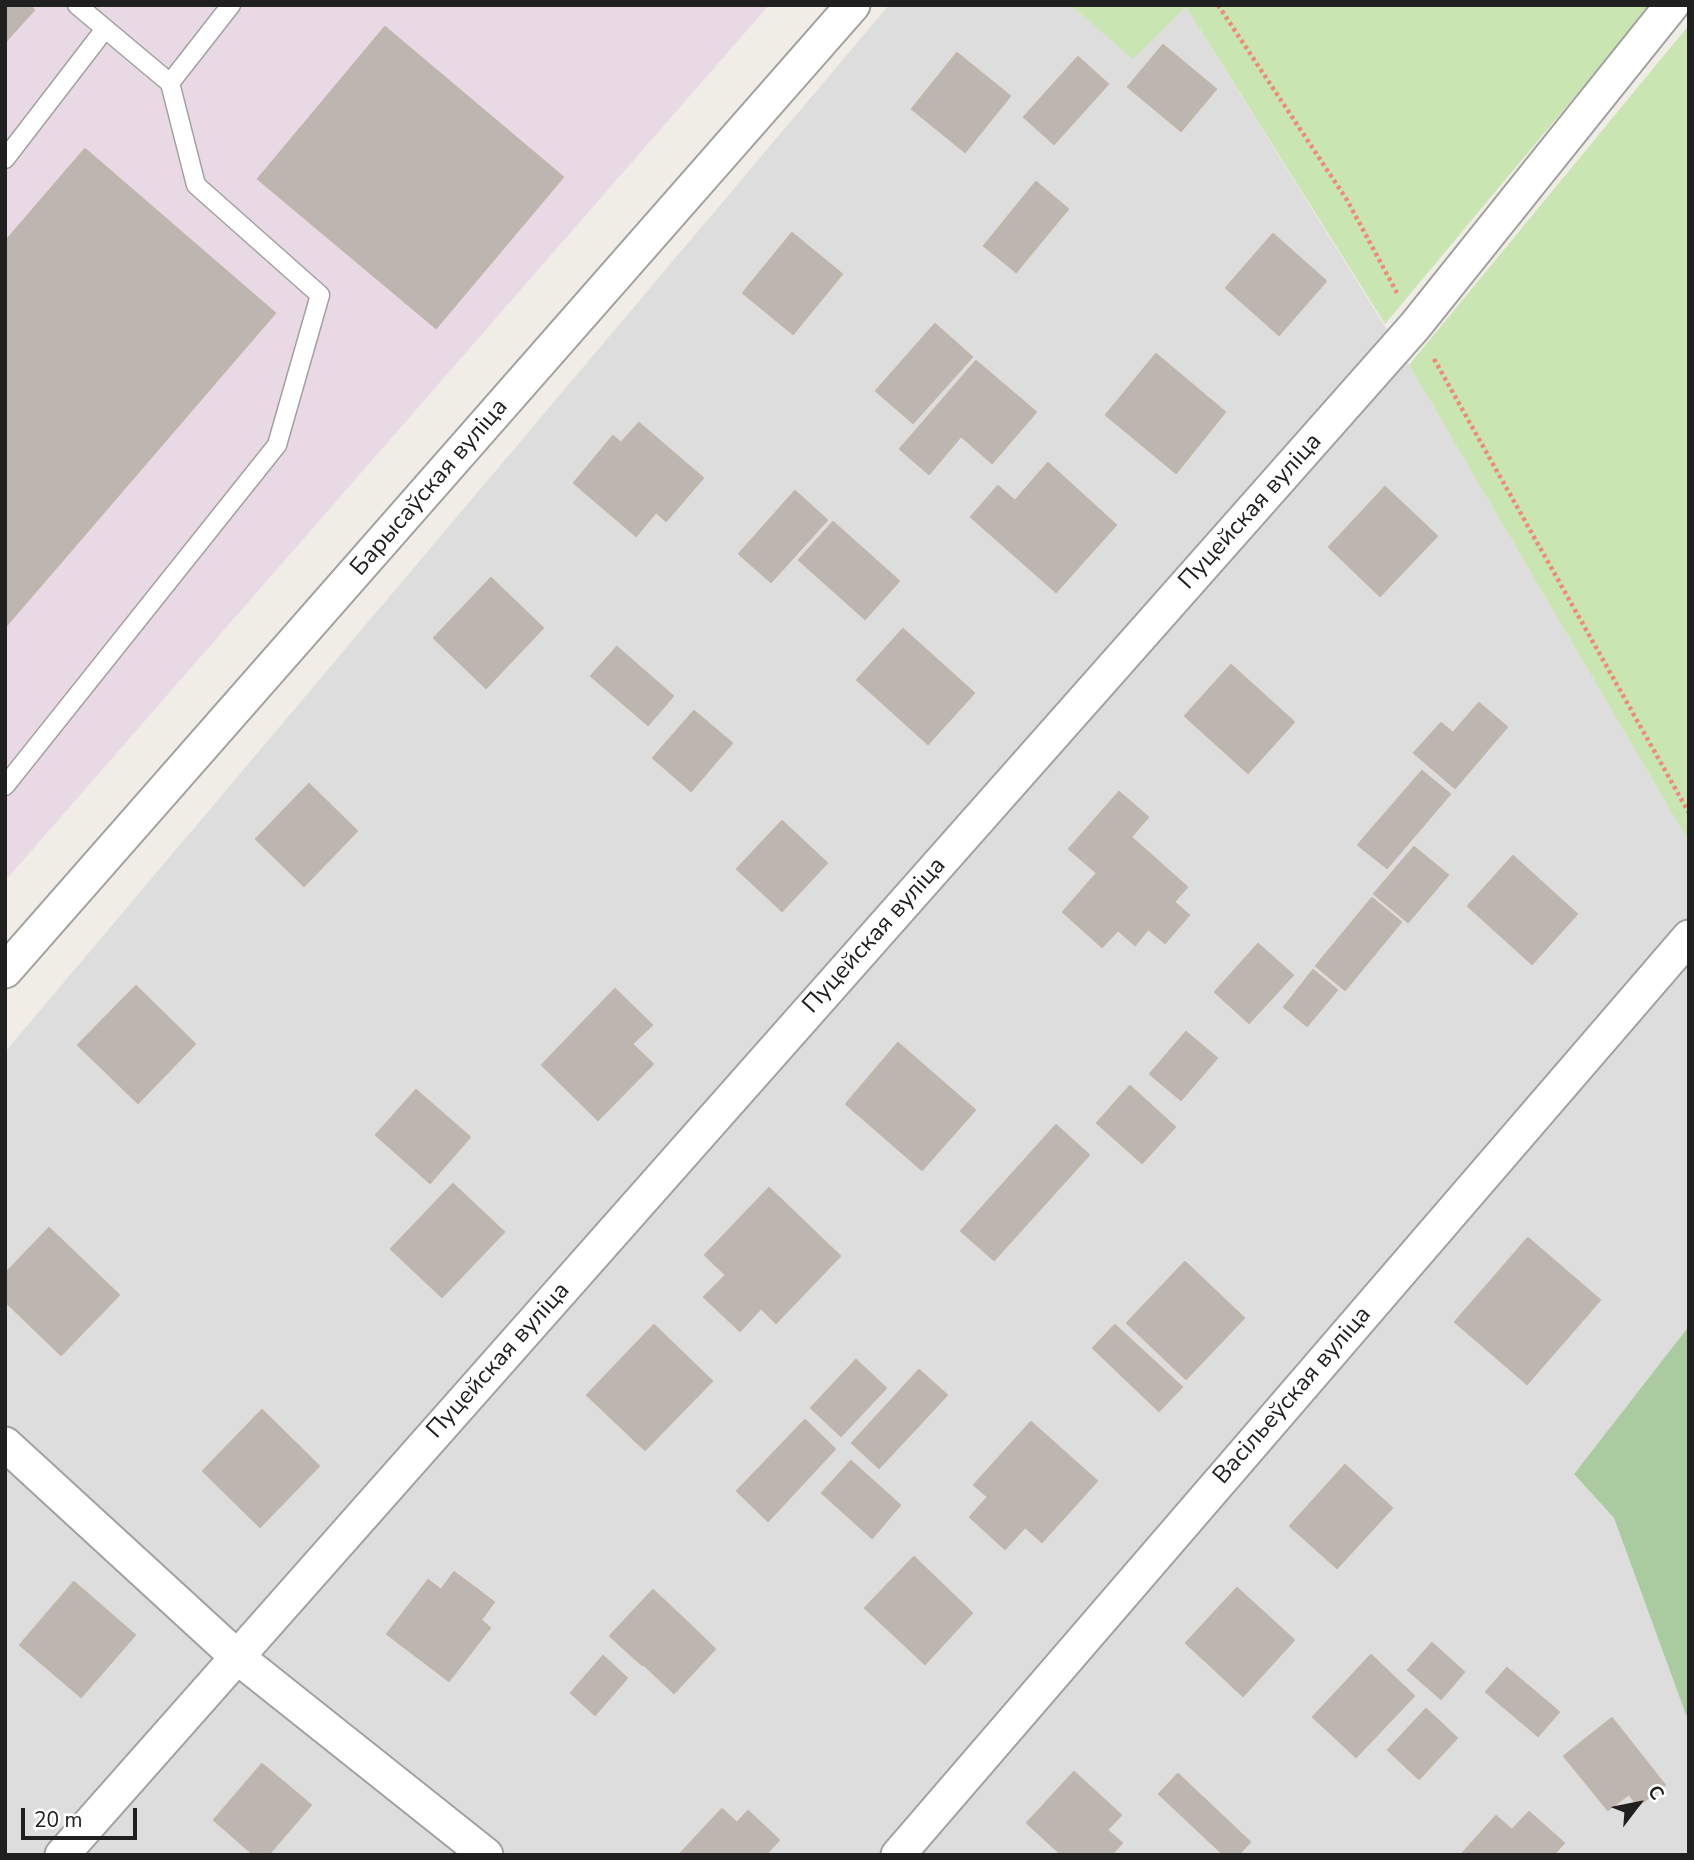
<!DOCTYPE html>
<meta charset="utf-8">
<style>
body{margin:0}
#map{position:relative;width:1694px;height:1860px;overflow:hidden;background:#f0ede7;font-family:"Nunito Sans",sans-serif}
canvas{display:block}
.frame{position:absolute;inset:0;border:7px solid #202020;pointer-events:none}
.north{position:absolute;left:1603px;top:1769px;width:70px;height:70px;-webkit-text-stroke:5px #fff;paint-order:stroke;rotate:58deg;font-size:19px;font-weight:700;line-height:28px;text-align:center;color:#202020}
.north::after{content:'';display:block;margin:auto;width:24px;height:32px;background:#202020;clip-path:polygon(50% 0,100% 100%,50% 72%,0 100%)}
.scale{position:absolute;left:21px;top:1808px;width:116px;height:32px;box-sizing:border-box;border:4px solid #202020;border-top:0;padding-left:9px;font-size:21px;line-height:24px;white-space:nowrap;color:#202020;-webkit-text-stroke:5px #fff;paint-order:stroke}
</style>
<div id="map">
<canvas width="1694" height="1860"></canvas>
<div class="frame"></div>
<div class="north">С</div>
<div class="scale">20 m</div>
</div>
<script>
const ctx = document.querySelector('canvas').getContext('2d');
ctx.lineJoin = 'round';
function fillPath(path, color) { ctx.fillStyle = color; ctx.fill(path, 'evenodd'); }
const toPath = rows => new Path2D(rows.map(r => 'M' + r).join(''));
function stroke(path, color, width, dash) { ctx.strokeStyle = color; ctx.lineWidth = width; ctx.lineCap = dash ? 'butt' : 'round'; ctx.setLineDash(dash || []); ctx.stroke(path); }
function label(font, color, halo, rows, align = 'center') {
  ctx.font = font + ' "Nunito Sans",sans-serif'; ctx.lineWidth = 5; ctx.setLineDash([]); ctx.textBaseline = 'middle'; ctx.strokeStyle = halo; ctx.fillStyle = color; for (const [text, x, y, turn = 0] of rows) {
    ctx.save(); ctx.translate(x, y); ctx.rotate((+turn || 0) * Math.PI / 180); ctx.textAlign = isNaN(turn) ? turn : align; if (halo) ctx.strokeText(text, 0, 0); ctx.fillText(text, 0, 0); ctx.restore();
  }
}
const residential = toPath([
 [889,5,1070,5,1133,58,1186,7,1409,365,1689,842,1689,1326,1574,1474,1614,1518,1689,1723,1689,1855,5,1855,5,1052]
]);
const industrial = toPath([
 [5,5,769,5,5,881]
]);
const grass = toPath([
 [1070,5,1651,5,1385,324,1186,7,1133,59],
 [1689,25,1689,842,1409,365]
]);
const forest = toPath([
 [1689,1326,1689,1723,1614,1518,1574,1474]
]);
const building = toPath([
 [5,5,29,5,34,10,5,42,5,5],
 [385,27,563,177,436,328,258,179,385,27],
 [1163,45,1216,89,1181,131,1128,87,1163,45],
 [957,53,1010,96,965,152,912,109,957,53],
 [1078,57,1108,84,1054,144,1024,117,1078,57],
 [85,149,275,313,5,627,5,242,85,149],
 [1036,182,1068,209,1016,272,984,246,1036,182],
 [792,233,842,274,793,334,743,293,792,233],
 [1273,234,1326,281,1279,335,1226,288,1273,234],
 [935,324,972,357,913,423,876,391,935,324],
 [1156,354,1225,412,1176,473,1106,415,1156,354],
 [976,361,1036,412,992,463,961,436,929,474,900,449,976,361],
 [639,423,703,478,666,521,656,512,636,536,574,483,613,436,621,443,639,423],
 [1048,463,1116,525,1056,592,971,517,998,486,1015,501,1048,463],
 [1385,487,1437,536,1380,596,1329,547,1385,487],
 [795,491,827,520,771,582,739,554,795,491],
 [833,522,899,581,865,619,799,560,833,522],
 [491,578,543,628,486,688,434,638,491,578],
 [903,629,974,693,928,744,857,680,903,629],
 [617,647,673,696,648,725,591,676,617,647],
 [1231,665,1294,722,1248,773,1185,716,1231,665],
 [1479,703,1507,727,1455,788,1414,753,1441,723,1453,733,1479,703],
 [694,711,732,743,691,791,653,758,694,711],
 [1422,771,1450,794,1387,868,1358,845,1422,771],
 [309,784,357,831,304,886,256,839,309,784],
 [1119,792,1148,817,1131,837,1187,887,1174,902,1189,915,1165,943,1148,929,1135,945,1118,930,1102,947,1063,912,1097,873,1069,849,1119,792],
 [782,821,827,863,782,911,737,869,782,821],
 [1414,847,1448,875,1408,922,1374,894,1414,847],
 [1513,856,1577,914,1532,964,1468,906,1513,856],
 [1372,898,1401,922,1345,990,1316,966,1372,898],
 [1258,944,1293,975,1249,1023,1215,992,1258,944],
 [1313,970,1337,990,1307,1026,1284,1007,1313,970],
 [136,986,195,1044,138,1103,78,1045,136,986],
 [615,989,652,1025,632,1044,653,1064,598,1120,542,1065,615,989],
 [1186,1032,1217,1058,1181,1100,1150,1074,1186,1032],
 [898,1043,975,1110,922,1170,846,1104,898,1043],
 [1130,1086,1175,1127,1142,1163,1097,1123,1130,1086],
 [416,1090,470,1137,430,1183,376,1135,416,1090],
 [1056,1125,1089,1155,994,1260,961,1231,1056,1125],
 [453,1184,504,1232,442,1297,391,1249,453,1184],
 [769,1188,840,1256,776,1323,761,1308,740,1331,704,1297,726,1275,705,1255,769,1188],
 [49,1228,119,1295,61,1355,5,1301,5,1274,49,1228],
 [1528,1238,1600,1300,1527,1384,1455,1322,1528,1238],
 [1185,1262,1244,1318,1186,1379,1127,1323,1185,1262],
 [654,1325,712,1381,645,1450,587,1395,654,1325],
 [1115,1325,1182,1387,1159,1411,1093,1348,1115,1325],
 [856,1360,886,1388,841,1436,811,1408,856,1360],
 [919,1370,947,1395,879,1468,852,1443,919,1370],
 [262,1410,319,1466,260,1527,203,1471,262,1410],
 [805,1420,835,1449,768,1521,737,1491,805,1420],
 [1031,1422,1097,1481,1042,1542,1025,1527,1005,1549,970,1517,988,1497,974,1485,1031,1422],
 [851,1461,900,1505,872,1538,822,1493,851,1461],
 [1345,1465,1392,1508,1337,1568,1290,1526,1345,1465],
 [914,1557,972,1613,925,1664,865,1608,914,1557],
 [454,1572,494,1602,481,1620,490,1628,449,1681,387,1634,428,1580,441,1590,454,1572],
 [74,1582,135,1635,81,1697,20,1645,74,1582],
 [1237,1588,1294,1640,1243,1696,1186,1643,1237,1588],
 [653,1590,685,1620,642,1665,610,1636,653,1590],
 [685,1620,715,1649,674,1693,643,1664,685,1620],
 [1432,1643,1464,1672,1441,1699,1408,1670,1432,1643],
 [1371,1655,1414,1696,1356,1757,1313,1717,1371,1655],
 [603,1656,627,1678,595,1715,571,1693,603,1656],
 [1507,1668,1559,1712,1538,1736,1486,1692,1507,1668],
 [1426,1709,1457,1738,1419,1779,1388,1750,1426,1709],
 [1612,1718,1665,1785,1638,1806,1629,1794,1608,1810,1564,1756,1612,1718],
 [262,1764,311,1805,268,1855,254,1855,214,1820,262,1764],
 [1074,1772,1121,1815,1107,1830,1122,1843,1111,1855,1062,1855,1027,1823,1074,1772],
 [1178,1774,1250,1842,1238,1855,1224,1855,1159,1794,1178,1774],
 [722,1809,737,1823,748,1811,779,1840,765,1855,679,1855,722,1809],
 [1529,1812,1564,1843,1553,1855,1461,1855,1496,1816,1512,1830,1529,1812]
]);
const path = toPath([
 [1218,5,1347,200,1397,293],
 [1434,359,1689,813]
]);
const lane = toPath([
 [77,5,170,83,231,5],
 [5,159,105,29],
 [5,786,277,445,320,295,196,185,170,83]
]);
const street = toPath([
 [5,971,853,5],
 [5,1444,236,1656,486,1855],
 [62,1855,1415,326,1672,5],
 [898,1855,1689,937]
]);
const streetNames = [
 ["Барысаўская вуліца",430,488,-49],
 ["Пуцейская вуліца",1251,512,-48],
 ["Пуцейская вуліца",875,936,-48],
 ["Пуцейская вуліца",499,1361,-48],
 ["Васільеўская вуліца",1293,1396,-49]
];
fillPath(residential, '#dedddd');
fillPath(industrial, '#e8d9e5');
fillPath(grass, '#c9e5b1');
fillPath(forest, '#aacb9f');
fillPath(building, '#bdb6b0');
stroke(building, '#c0b5aa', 2);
stroke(lane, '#a1a1a1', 21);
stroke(street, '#a1a1a1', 37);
stroke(path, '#ef8a79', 4.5, [3.5, 3.5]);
stroke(lane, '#fff', 18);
stroke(street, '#fff', 33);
label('24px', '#202020', '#fff', streetNames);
</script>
